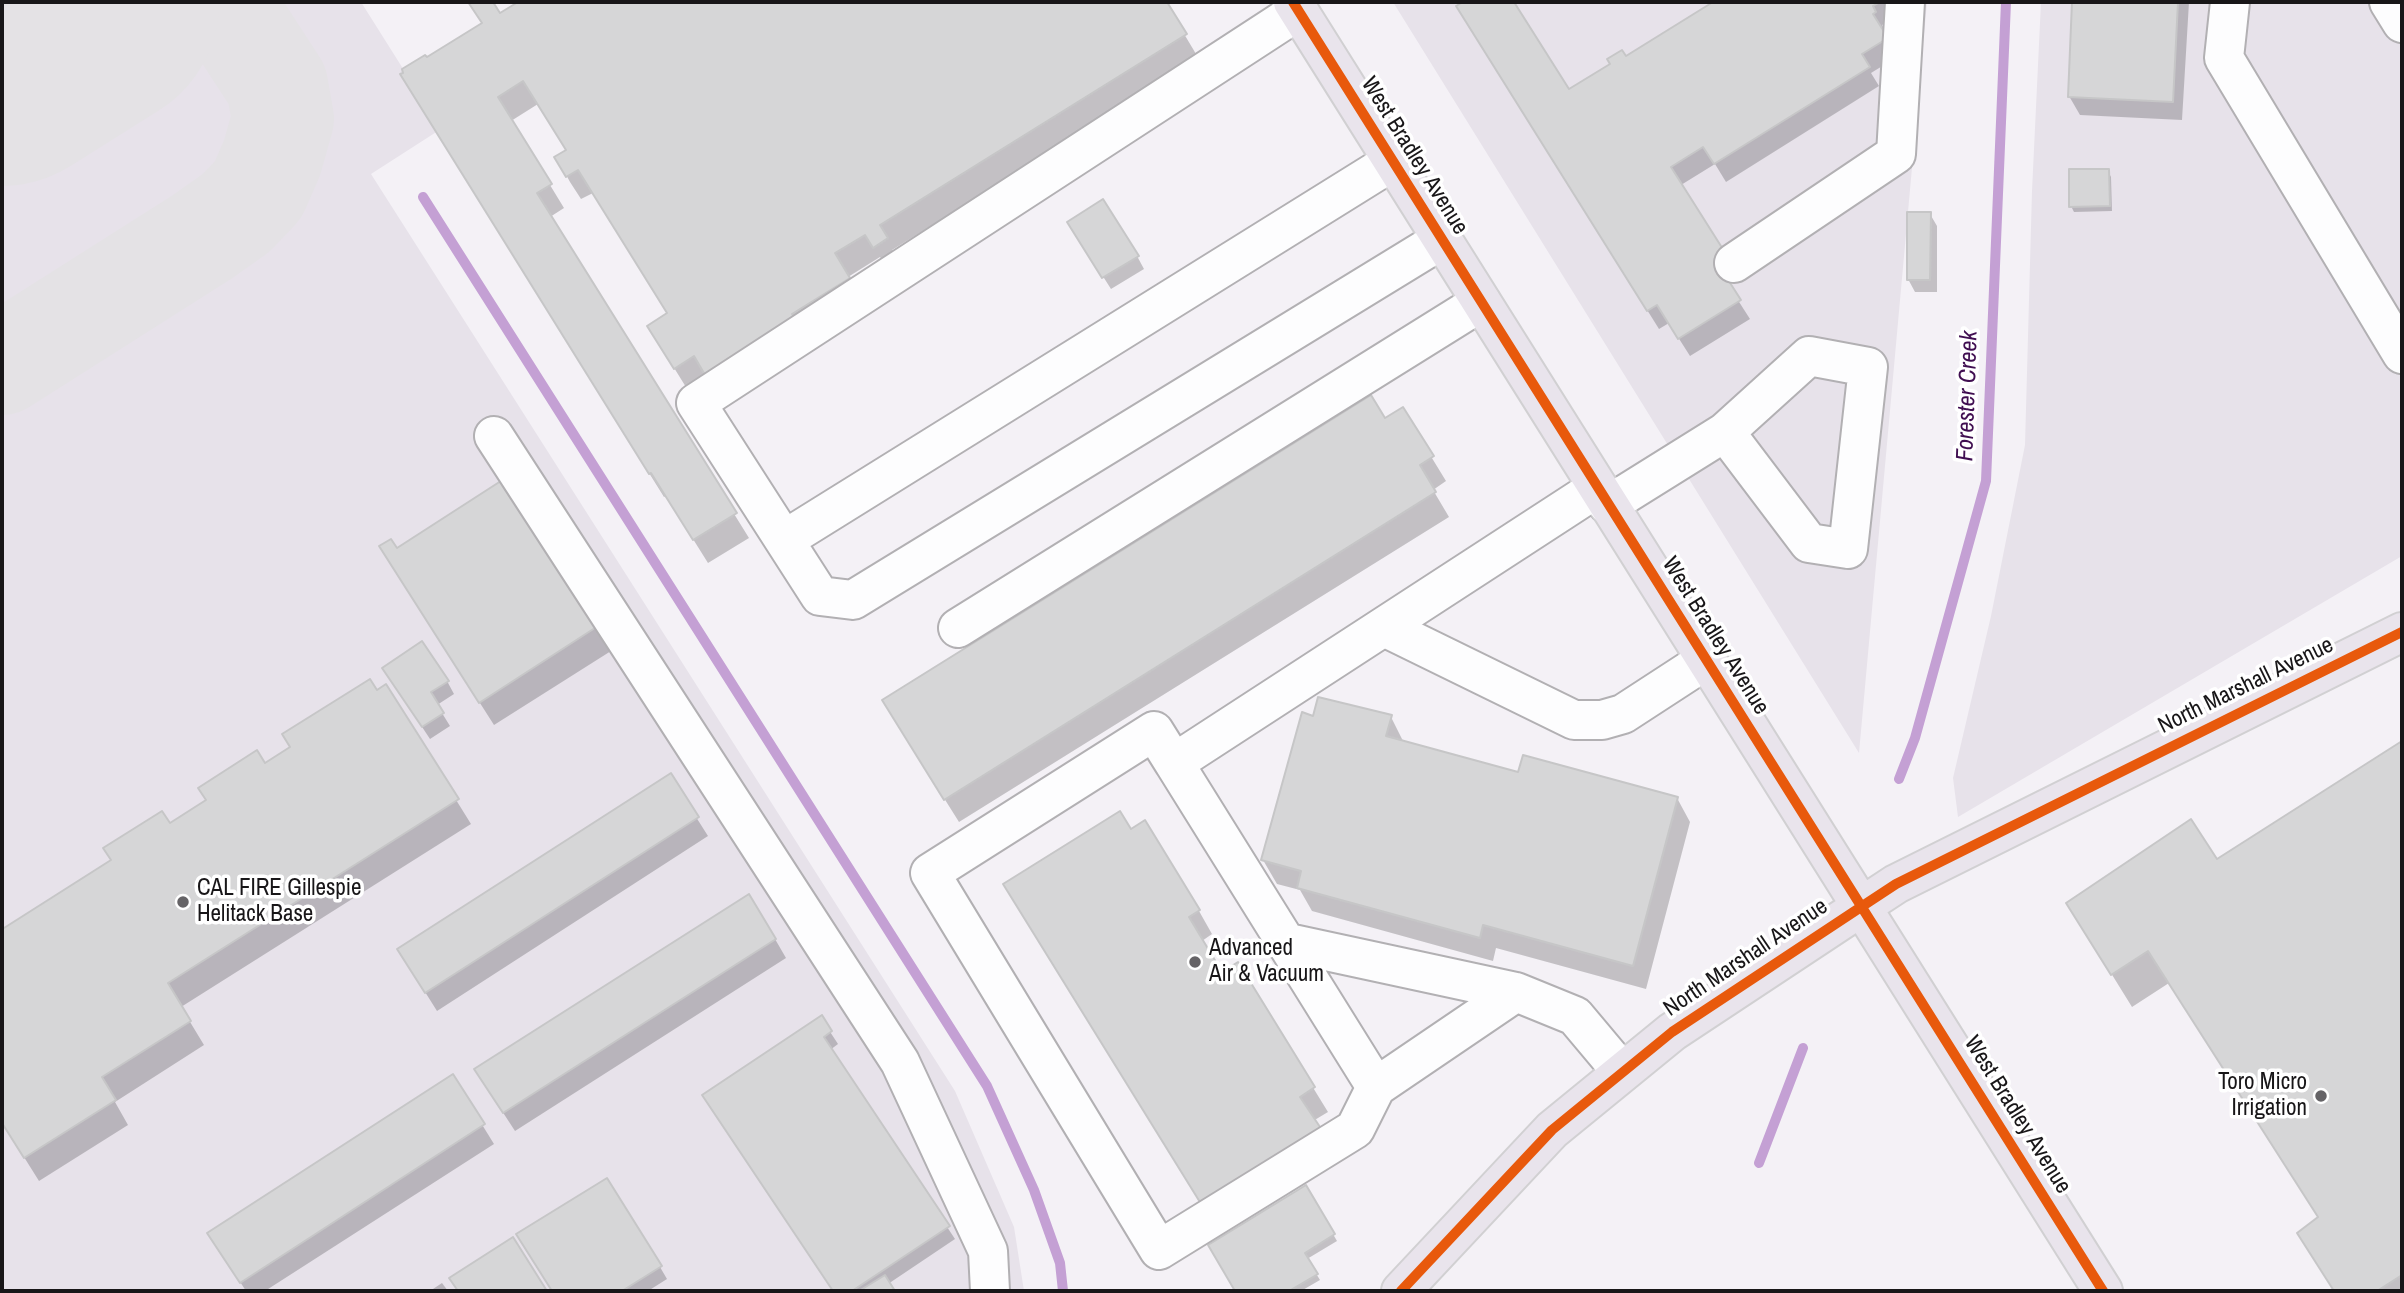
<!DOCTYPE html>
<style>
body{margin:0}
#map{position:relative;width:2404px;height:1293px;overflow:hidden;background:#f4f1f6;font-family:"Archivo Narrow",sans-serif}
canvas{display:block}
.frame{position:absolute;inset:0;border:4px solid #181618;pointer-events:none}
</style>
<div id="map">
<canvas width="2404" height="1293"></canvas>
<div class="frame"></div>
</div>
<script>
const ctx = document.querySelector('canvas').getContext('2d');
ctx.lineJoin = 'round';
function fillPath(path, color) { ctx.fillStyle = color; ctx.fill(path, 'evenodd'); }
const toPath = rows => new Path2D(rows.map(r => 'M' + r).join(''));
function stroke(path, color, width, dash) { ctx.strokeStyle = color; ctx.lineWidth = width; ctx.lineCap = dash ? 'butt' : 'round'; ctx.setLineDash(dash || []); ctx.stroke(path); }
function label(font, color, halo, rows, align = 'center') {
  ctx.font = font + ' "Archivo Narrow",sans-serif'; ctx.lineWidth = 7; ctx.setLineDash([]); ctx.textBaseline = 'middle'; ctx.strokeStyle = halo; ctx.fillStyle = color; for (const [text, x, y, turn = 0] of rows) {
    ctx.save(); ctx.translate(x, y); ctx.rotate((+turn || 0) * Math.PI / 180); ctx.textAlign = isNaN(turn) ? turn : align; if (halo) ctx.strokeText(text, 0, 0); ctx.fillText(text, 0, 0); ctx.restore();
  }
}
const built = toPath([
 [2,2,361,2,441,129,371,174,955,1091,1014,1227,1024,1291,2,1291],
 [1393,2,1927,2,1859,753],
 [2041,2,2402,2,2402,556,1958,817,1953,778,1991,616,2025,445,2032,191]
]);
const shadow = toPath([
 [470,2,491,2,500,15,521,2,1165,2,1199,59,892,250,900,263,888,270,880,257,848,277,862,302,689,392,663,350,668,314,593,193,581,199,570,182,557,158,567,151,538,104,511,121,564,208,550,217,749,538,708,563,666,496,664,497,416,99,426,60,483,24],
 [1466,2,1512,2,1568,92,1716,2,1884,2,1894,18,1882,25,1897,57,1871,73,1879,86,1726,182,1715,164,1681,185,1725,280,1750,319,1690,356,1669,323,1659,329,1469,25,1458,6],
 [2074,2,2189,2,2182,120,2080,115,2069,96],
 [2108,171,2111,177,2112,211,2074,212,2071,206],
 [1930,214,1937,226,1937,292,1915,292,1908,279],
 [1076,234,1137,256,1144,269,1111,289],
 [1402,409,1446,481,1433,490,1449,517,959,822,898,725],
 [396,550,597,627,611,651,494,725,395,570],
 [391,680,447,681,454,694,437,705,450,726,430,739],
 [386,687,471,824,181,1007,204,1045,115,1102,128,1125,39,1181,2,1122,2,929,5,929,170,826],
 [1391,717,1404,743,1519,774,1677,798,1690,822,1646,989,1496,948,1493,961,1312,911,1300,890,1277,884,1263,860,1315,719],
 [2402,743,2402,1291,2334,1291,2299,1234,2319,1218,2169,983,2132,1007,2088,936,2217,861],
 [670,776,708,836,437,1011,410,968],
 [1130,831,1199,911,1212,934,1202,941,1222,974,1237,964,1328,1112,1313,1121],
 [775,939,786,958,515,1131,487,1088],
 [821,1018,838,1044,830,1050,955,1239,888,1284,893,1291,834,1291,712,1108],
 [452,1076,494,1144,265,1291,246,1291,220,1251],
 [1306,1188,1337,1241,1307,1259,1320,1280,1301,1291,1237,1291,1210,1246],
 [525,1247,660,1267,667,1279,648,1291,553,1291],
 [442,1283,448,1291,430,1291]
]);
const stream = toPath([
 [423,197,987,1086,1034,1190,1060,1263,1063,1291],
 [1899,779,1915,738,1986,481,2006,2],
 [1759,1163,1803,1048]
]);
const taxiway = toPath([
 [2,364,202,237,236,213,258,190,272,158,283,119,277,85,223,2]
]);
const runway = toPath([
 [2,58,91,2]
]);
const building = toPath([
 [468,2,493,2,500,13,518,2,1167,2,1187,34,880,225,888,238,873,248,865,235,835,253,850,278,792,314,798,323,708,380,694,356,674,369,647,326,667,313,578,170,566,177,554,157,566,150,523,81,498,97,552,184,537,193,737,513,693,540,651,473,649,474,400,74,403,73,402,69,425,55,427,57,482,23,468,2],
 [1463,2,1514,2,1569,89,1610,64,1607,59,1622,50,1626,56,1713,2,1880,2,1873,6,1876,12,1873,14,1888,38,1862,54,1870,67,1714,164,1703,147,1671,167,1726,254,1716,261,1741,300,1678,339,1657,305,1647,311,1456,6,1463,2],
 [2072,2,2178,2,2173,102,2068,97,2072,2],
 [2069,169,2109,169,2110,206,2069,207,2069,169],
 [1103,199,1139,256,1102,278,1067,222,1103,199],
 [1907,212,1931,212,1930,280,1907,280,1907,212],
 [1371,395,1385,418,1403,407,1434,456,1420,465,1436,492,944,800,882,700,1371,395],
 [504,479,598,626,479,703,379,546,391,539,397,548,504,479],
 [422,641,449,681,431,692,444,713,422,727,382,668,422,641],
 [370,679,377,690,386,684,459,799,168,983,191,1021,102,1077,116,1100,24,1158,2,1123,2,927,4,928,111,860,103,848,162,811,170,823,206,800,198,788,257,750,265,763,290,747,282,734,370,679],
 [1318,697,1392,715,1386,736,1518,772,1523,755,1678,797,1633,966,1483,925,1480,938,1297,888,1301,871,1261,860,1302,712,1313,716,1318,697],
 [2402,741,2402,1275,2377,1291,2334,1291,2297,1233,2318,1217,2148,951,2111,975,2066,903,2191,819,2217,859,2402,741],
 [671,773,699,817,425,993,397,949,671,773],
 [1120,811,1131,829,1145,820,1200,910,1189,917,1222,972,1238,962,1315,1087,1300,1097,1324,1133,1203,1207,1003,884,1120,811],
 [749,894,776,939,503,1113,474,1069,749,894],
 [822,1015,832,1031,824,1037,950,1226,852,1291,833,1291,702,1095,822,1015],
 [453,1074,485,1124,240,1283,207,1233,453,1074],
 [607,1178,662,1266,622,1291,552,1291,516,1234,607,1178],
 [1306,1185,1335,1234,1305,1253,1318,1274,1289,1291,1235,1291,1208,1245,1306,1185],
 [513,1237,547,1291,458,1291,449,1278,513,1237],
 [885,1275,895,1291,859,1291,885,1275]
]);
const minor = toPath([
 [2230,2,2224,58,2402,354],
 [2389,2,2402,23],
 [1298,11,696,403,820,596,853,600,1441,240],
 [1734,263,1896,154,1905,2],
 [494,436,900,1062,988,1251,990,1291],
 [1597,488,1174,763,1376,1087,1516,992,1575,1016,1622,1072],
 [1608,505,1725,432,1809,356,1868,367,1848,549,1809,543,1725,432],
 [784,540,1393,161],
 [1384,627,1574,720,1602,720,1623,714,1706,660],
 [958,628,1481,302],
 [1174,763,1154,731,930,873,1159,1250,1355,1129,1376,1087],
 [1284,942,1516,992]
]);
const major = toPath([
 [1293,2,2103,1291],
 [1401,1291,1552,1130,1672,1032,1861,907,1896,884,2402,632]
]);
const cycleway = toPath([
 [1293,2,2103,1291],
 [1401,1291,1552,1130,1672,1032,1861,907,1896,884,2402,632]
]);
const markers = [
 [183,902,7,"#656366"],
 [1195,962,7,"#656366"],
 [2321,1096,7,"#656366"]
];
const streetNames = [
 ["West Bradley Avenue",1414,156,58],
 ["West Bradley Avenue",1715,636,58],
 ["North Marshall Avenue",2246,686,-26],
 ["North Marshall Avenue",1746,958,-34],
 ["West Bradley Avenue",2017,1115,58]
];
const poiNames = [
 ["CAL FIRE Gillespie",197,889],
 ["Helitack Base",197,915],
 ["Advanced",1209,949],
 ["Air & Vacuum",1209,975],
 ["Toro Micro",2307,1083,"right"],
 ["Irrigation",2307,1109,"right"]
];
const waterNames = [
 ["Forester Creek",1968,396,-88]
];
fillPath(built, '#e7e2ea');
fillPath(shadow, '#0003');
stroke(stream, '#c4a0d4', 10);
stroke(taxiway, '#e4e2e5', 102);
stroke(runway, '#e4e2e5', 256);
fillPath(building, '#d6d6d7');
stroke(building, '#c6c6c7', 2);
stroke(minor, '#b2b0b3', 42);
stroke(major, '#d1d0d2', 42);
stroke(minor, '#fdfdfe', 38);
stroke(major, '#e9e4ec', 38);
stroke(cycleway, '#e8590c', 10);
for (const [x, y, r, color] of markers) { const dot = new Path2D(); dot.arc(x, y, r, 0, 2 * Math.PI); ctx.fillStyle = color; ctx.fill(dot); stroke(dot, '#fff', 2.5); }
label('23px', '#181618', '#fff', streetNames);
label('23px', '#181618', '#fff', poiNames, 'left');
label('italic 24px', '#400e51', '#fff', waterNames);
</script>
